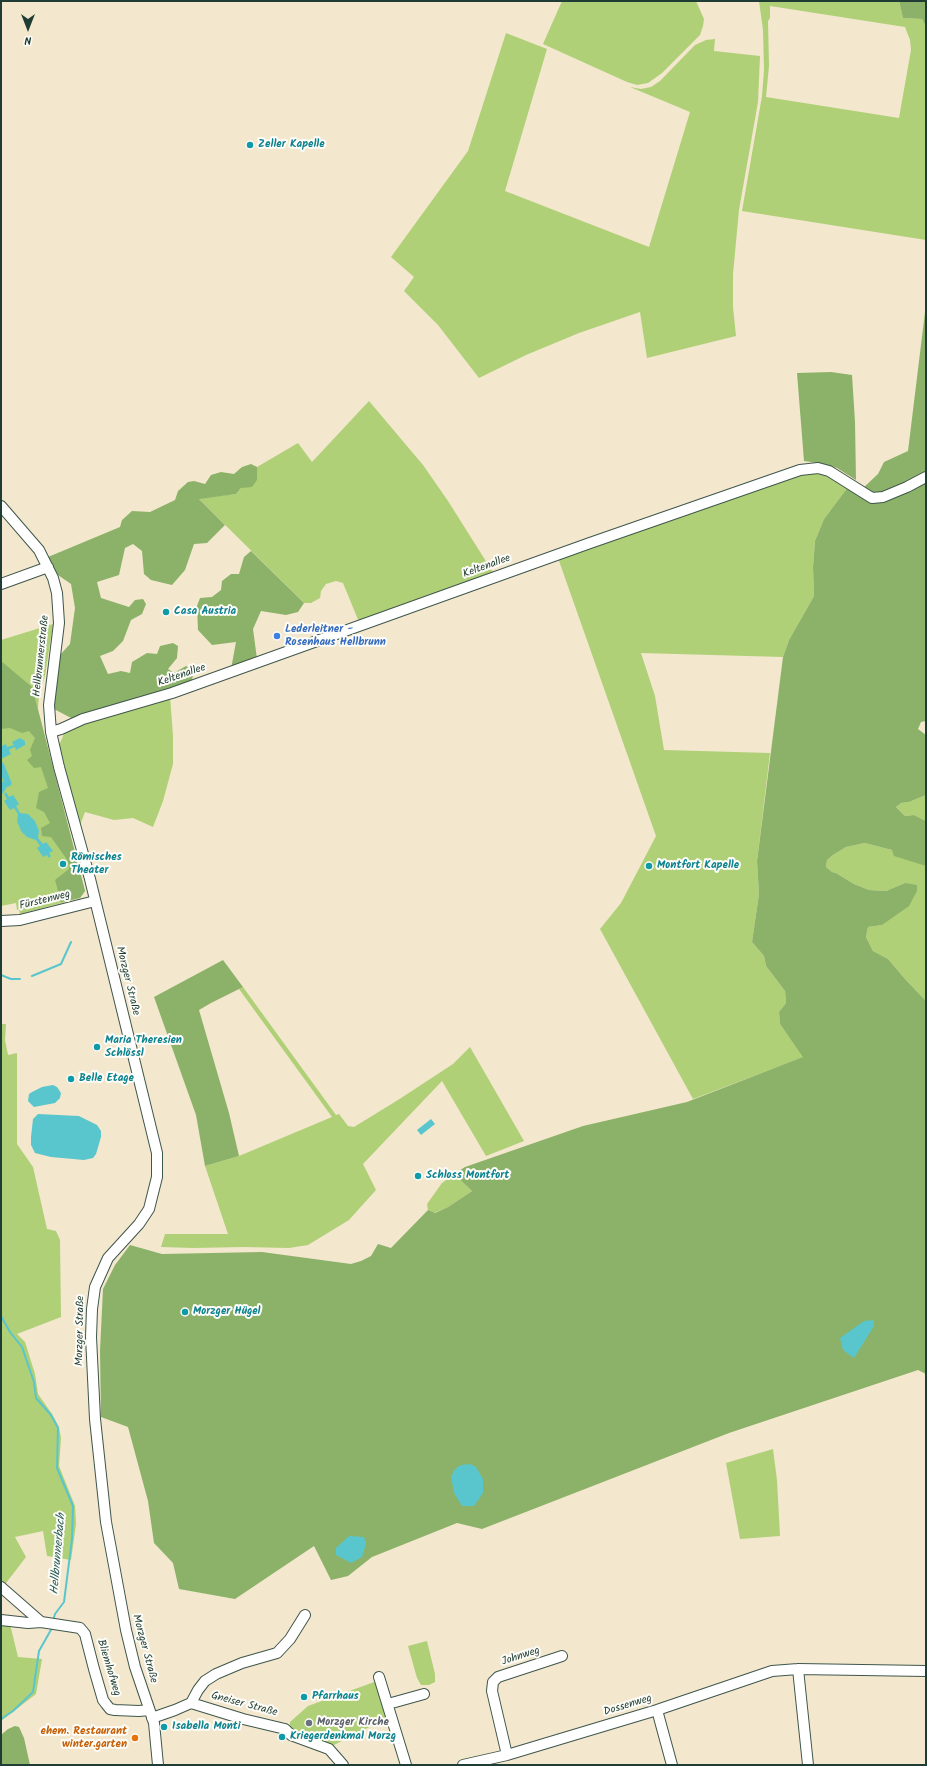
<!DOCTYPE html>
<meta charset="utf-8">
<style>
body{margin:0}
#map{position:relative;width:927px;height:1766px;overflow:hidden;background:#f3e7ce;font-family:Kalam,sans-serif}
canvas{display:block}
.frame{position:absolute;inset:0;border:2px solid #1f3d34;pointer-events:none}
.north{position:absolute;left:8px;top:8px;width:40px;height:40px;-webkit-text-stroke:3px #fdfcf7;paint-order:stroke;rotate:180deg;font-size:11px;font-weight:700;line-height:16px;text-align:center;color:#1f3d34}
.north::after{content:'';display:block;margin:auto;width:14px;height:18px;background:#1f3d34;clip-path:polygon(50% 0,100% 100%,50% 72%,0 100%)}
</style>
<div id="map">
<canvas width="927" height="1766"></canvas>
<div class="frame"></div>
<div class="north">N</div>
</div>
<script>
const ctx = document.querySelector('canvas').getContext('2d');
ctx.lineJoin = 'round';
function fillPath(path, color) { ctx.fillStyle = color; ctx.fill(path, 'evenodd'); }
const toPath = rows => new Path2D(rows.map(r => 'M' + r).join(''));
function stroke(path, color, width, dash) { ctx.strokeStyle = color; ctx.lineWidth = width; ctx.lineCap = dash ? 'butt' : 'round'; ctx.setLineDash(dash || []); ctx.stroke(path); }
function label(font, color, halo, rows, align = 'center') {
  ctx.font = font + ' Kalam,sans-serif'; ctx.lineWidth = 4; ctx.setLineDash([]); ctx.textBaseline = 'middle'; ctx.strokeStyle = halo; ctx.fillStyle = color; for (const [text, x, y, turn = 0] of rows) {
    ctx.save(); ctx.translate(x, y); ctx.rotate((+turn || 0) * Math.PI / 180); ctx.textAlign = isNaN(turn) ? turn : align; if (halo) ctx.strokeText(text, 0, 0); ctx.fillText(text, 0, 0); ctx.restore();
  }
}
const green = toPath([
 [562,1,696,1,704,19,703,26,700,35,662,73,648,83,637,85,627,82,543,44],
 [759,1,899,1,903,18,922,19,926,27,926,240,742,211,762,96,764,70,763,30],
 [770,6,905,27,910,40,911,50,899,118,766,97,769,66,768,21,770,18],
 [506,33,547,49,505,191,649,247,690,112,630,87,641,89,651,87,660,81,695,45,706,40,715,39,714,51,760,56,758,102,739,210,733,274,733,307,736,336,647,358,640,312,579,333,526,355,479,378,438,325,404,291,414,277,391,257,468,151],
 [369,401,423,465,448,501,494,574,359,622,343,583,336,581,326,584,321,591,320,598,311,603,304,603,198,498,236,494,241,488,257,480,257,467,298,443,312,462],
 [816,472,826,474,848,487,824,519,815,541,813,567,814,596,789,640,783,657,641,653,655,696,664,750,770,753,757,861,759,894,752,942,764,956,766,966,785,991,786,1003,779,1012,780,1024,804,1057,693,1099,600,929,621,903,656,836,558,558,785,478],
 [53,624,45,676,39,694,38,709,85,891,80,898,20,914,19,909,17,910,16,903,1,906,1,640],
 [170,696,173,736,173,764,163,801,153,827,133,818,114,820,85,812,79,828,60,754,60,743,66,729],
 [926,795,926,821,914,815,905,816,896,807,901,803,909,802],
 [865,843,892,850,926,866,926,1001,905,979,888,959,873,951,866,937,868,927,882,925,905,883,886,891,869,890,854,884,836,873,832,872,826,867,827,860,833,855,846,847],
 [243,987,336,1115,339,1114,348,1126,354,1127,398,1100,453,1064,470,1047,524,1141,486,1156,442,1081,363,1164,376,1190,349,1220,308,1245,289,1248,244,1247,193,1248,161,1247,165,1234,228,1234,205,1166,239,1156,332,1117,239,989],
 [1,1024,6,1024,5,1040,8,1055,17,1053,17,1144,33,1167,47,1229,56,1231,60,1240,61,1317,17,1334,25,1342,35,1374,38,1394,52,1414,59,1427,61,1438,59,1466,75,1506,76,1524,71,1560,47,1556,43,1531,15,1537,26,1557,3,1587,1,1585],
 [454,1174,472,1191,448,1207,434,1213,428,1210,427,1204,442,1183],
 [773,1449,777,1480,780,1536,740,1539,726,1463],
 [1,1622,10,1624,18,1657,42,1659,36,1694,1,1721],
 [427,1641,435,1674,435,1682,429,1685,421,1685,417,1678,408,1646],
 [377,1681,389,1717,332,1746,294,1732,290,1726,290,1722,308,1706]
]);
const forest = toPath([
 [899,1,926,1,926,27,922,19,903,18],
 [926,304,926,721,921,722,918,729,926,735,926,795,909,802,901,803,896,807,905,816,914,815,926,821,926,866,894,856,892,850,865,843,846,847,833,855,827,860,826,867,832,872,836,873,854,884,869,890,886,891,905,883,917,885,917,891,909,906,882,925,868,927,866,937,873,951,888,959,905,979,926,1001,926,1374,918,1370,729,1433,482,1529,457,1523,372,1557,348,1576,331,1580,314,1546,235,1599,179,1589,173,1563,154,1543,148,1501,128,1427,101,1417,100,1351,103,1289,115,1265,130,1245,162,1254,262,1252,351,1264,361,1261,371,1256,378,1244,391,1248,428,1210,435,1213,448,1207,472,1191,454,1174,465,1167,583,1126,687,1102,803,1057,780,1024,779,1012,786,1003,785,991,766,966,764,956,752,942,759,894,757,861,783,657,789,640,814,596,813,567,815,541,824,519,848,487,862,489,878,474,884,462,908,451],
 [831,372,852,375,855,422,856,480,837,468,824,464,804,461,797,373],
 [251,464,257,467,257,480,252,487,241,488,236,494,199,499,225,525,207,543,194,544,185,570,172,585,151,580,144,574,142,551,133,544,125,548,119,575,97,582,101,598,129,607,135,600,143,599,146,604,142,614,131,620,123,641,113,651,100,656,108,674,121,671,130,673,132,662,147,653,157,654,160,646,173,643,178,646,177,658,168,669,174,673,186,666,194,672,191,683,73,719,54,709,59,656,70,644,75,608,71,584,58,575,48,557,120,527,122,520,132,511,150,512,175,500,178,491,188,482,194,481,205,484,211,475,221,472,234,474,242,467],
 [251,551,304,603,298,612,286,615,261,611,253,629,257,659,231,669,236,642,212,645,198,630,197,606,200,598,212,597,221,590,222,581,231,574,239,574,244,557],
 [1,661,32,687,85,891,80,898,61,902,55,880,69,869,68,861,51,837,42,836,41,828,50,823,44,812,36,808,39,792,48,788,41,767,34,768,27,760,32,756,30,750,35,738,29,731,22,733,10,728,1,729],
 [223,960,243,987,211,1003,199,1010,229,1113,239,1156,205,1166,196,1115,154,997],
 [15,1726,19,1727,24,1738,30,1765,1,1765,1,1735,8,1729]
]);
const water = toPath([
 [20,738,25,741,25,745,16,750,15,747,12,748,9,750,11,754,1,759,1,746,6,744,7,747,11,746,14,745,12,742],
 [6,792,9,797,13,795,19,804,16,806,20,813,28,814,35,821,39,831,38,838,43,844,46,842,53,851,49,853,51,856,49,858,47,855,43,857,37,848,40,846,36,840,27,837,21,831,17,821,18,814,14,808,10,810,4,801,7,799,4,794],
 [53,1085,57,1087,61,1093,60,1098,55,1103,34,1107,28,1101,29,1094,32,1092,42,1087],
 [38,1114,79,1116,97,1125,101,1131,101,1137,96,1154,93,1158,84,1160,51,1157,35,1153,31,1145,31,1137,33,1119],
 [431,1119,435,1124,421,1135,417,1130],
 [874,1320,874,1326,854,1358,843,1350,840,1338,864,1321],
 [470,1464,476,1467,483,1479,483,1493,474,1506,462,1506,454,1493,451,1477,455,1469,461,1465],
 [349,1536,364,1537,366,1544,362,1557,351,1563,336,1555,336,1548]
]);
const stream = toPath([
 [1,975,11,979,20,979],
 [32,976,61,964,71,942],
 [1,1316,10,1332,22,1347,34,1382,36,1398,51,1415,58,1428,57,1468,73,1506,72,1539,64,1602,55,1614,53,1621],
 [1,1719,13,1711,33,1692,39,1651,52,1628]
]);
const canal = toPath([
 [1,766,8,783],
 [1,790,4,785]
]);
const minor = toPath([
 [1,506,39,550,53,578,57,593,59,623,49,705,51,732,59,767,90,879,157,1153,157,1177,149,1209,139,1224,108,1258,95,1287,92,1309,91,1337,95,1419,106,1522,126,1630,135,1667,154,1723,158,1765],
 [1,584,48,567],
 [51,732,61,729,83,719,172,693,590,543,800,470,818,468,829,471,872,498,883,497,907,487,926,477],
 [1,921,20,920,95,901],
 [1,1587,41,1622],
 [1,1620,28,1623,41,1622,80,1628,85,1634,94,1669,103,1700,106,1704,110,1709,115,1710,139,1711,149,1710],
 [798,1669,808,1765],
 [379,1677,406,1765],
 [191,1703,198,1690,205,1681,216,1674,242,1663,277,1653,290,1639,305,1615],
 [388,1704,424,1694],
 [657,1710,672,1765],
 [152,1718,175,1710,191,1703,243,1719,285,1729,291,1735,329,1749,343,1765],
 [507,1755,492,1691,493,1682,498,1677,562,1656],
 [463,1765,507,1755,657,1710,772,1671,798,1669,926,1671]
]);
const markers = [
 [250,145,4,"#0f9aa8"],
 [166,612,4,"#0f9aa8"],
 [277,636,4,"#3f7fe0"],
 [63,864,4,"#0f9aa8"],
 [649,866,4,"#0f9aa8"],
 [97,1047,4,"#0f9aa8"],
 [71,1079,4,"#0f9aa8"],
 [418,1176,4,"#0f9aa8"],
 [185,1312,4,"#0f9aa8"],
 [304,1697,4,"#0f9aa8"],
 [309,1723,4,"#6b7280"],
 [164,1727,4,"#0f9aa8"],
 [282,1737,4,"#0f9aa8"],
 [135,1738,4,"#e8710a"]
];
const cultureNames = [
 ["Zeller Kapelle",258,145],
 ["Casa Austria",174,612],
 ["Römisches",71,858],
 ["Theater",71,871],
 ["Montfort Kapelle",657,866],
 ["Maria Theresien",105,1041],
 ["Schlössl",105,1054],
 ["Belle Etage",79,1079],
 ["Schloss Montfort",426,1176],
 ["Morzger Hügel",193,1312],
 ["Pfarrhaus",312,1697],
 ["Isabella Monti",172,1727],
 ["Kriegerdenkmal Morzg",290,1737]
];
const streetNames = [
 ["Keltenallee",487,567,-20],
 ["Hellbrunnerstraße",42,656,-84],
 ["Keltenallee",182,676,-19],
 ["Fürstenweg",45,901,-14],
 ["Morzger Straße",127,981,76],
 ["Morzger Straße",81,1331,-89],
 ["Morzger Straße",144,1649,75],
 ["Johnweg",521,1657,-18],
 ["Bliemhofweg",108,1668,73],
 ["Gneiser Straße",244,1705,15],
 ["Dossenweg",628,1706,-17]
];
const shopNames = [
 ["Lederleitner -",285,630],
 ["Rosenhaus Hellbrunn",285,643]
];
const worshipNames = [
 ["Morzger Kirche",317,1723]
];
const foodNames = [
 ["ehem. Restaurant",127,1732],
 ["winter.garten",127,1745]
];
const waterNames = [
 ["Hellbrunnerbach",59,1554,-85]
];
fillPath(green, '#afd077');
fillPath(forest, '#8bb268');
fillPath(water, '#59c6cd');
stroke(stream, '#59c6cd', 2);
stroke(canal, '#59c6cd', 7);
stroke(minor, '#3f564b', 12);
stroke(minor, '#fff', 10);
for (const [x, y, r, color] of markers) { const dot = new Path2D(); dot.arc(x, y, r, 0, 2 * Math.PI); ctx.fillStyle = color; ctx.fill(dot); stroke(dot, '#fdfcf7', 1.5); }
label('bold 11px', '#0d838f', '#fdfcf7', cultureNames, 'left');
label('11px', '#1f3d34', '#fdfcf7', streetNames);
label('bold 11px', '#366cbe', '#fdfcf7', shopNames, 'left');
label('bold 11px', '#5b616d', '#fdfcf7', worshipNames, 'left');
label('bold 11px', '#c56008', '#fdfcf7', foodNames, 'right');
label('italic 12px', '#2e5f5a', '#fdfcf7', waterNames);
</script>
